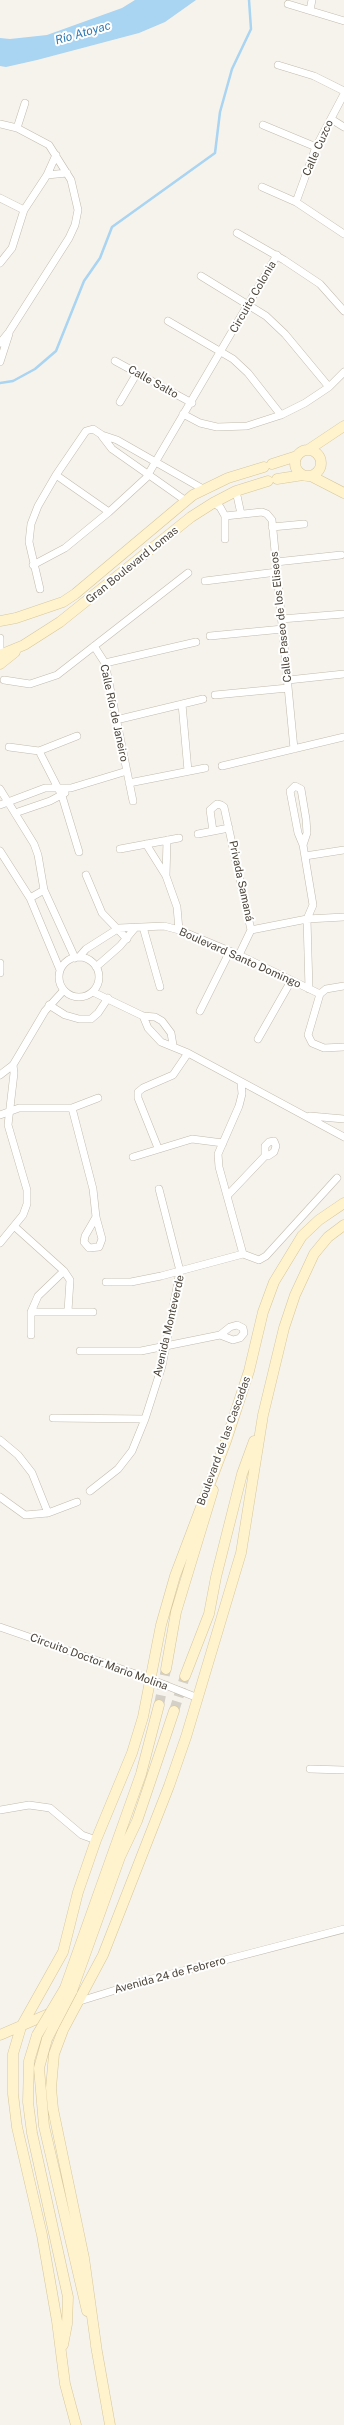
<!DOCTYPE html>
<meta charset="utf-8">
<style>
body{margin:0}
canvas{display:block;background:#f6f3ec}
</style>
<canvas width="344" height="2425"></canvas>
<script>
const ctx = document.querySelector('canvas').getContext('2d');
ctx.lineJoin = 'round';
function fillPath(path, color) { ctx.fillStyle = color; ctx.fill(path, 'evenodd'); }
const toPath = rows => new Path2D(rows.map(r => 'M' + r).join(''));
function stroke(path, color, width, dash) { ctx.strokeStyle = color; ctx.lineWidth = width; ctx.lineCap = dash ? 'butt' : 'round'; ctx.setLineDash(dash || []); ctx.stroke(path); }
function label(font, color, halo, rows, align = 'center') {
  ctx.font = font + ' "Public Sans",sans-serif'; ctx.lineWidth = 4; ctx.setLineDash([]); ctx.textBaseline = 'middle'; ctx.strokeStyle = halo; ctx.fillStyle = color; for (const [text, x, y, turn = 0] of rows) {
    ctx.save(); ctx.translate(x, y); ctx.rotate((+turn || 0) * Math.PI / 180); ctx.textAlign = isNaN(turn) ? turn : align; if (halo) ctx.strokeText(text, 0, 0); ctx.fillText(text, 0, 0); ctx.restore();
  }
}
const water = toPath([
 [135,0,196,0,165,22,139,33,37,60,6,67,0,66,0,38,10,39,47,35,122,8]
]);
const stream = toPath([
 [0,383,13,381,35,369,56,351,84,281,100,258,112,227,215,153,220,112,232,69,251,29,249,0]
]);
const secondaryTunnel = toPath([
 [159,1705,166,1669],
 [174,1711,185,1676]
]);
const street = toPath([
 [288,4,344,21],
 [310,10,312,0],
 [278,65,314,76,344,91],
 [331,119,344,127],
 [0,124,17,128,49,145,71,180,78,210,75,225,69,238,9,332,0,343],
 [263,125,316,147],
 [17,128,25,103],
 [47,175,56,155],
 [262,187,296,202,344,234],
 [0,198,24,210],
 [296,202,316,147,344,94],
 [237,233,284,260,320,284,344,311],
 [0,263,12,248,24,210,47,175,67,173],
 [201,276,266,316,285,334,329,387],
 [168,321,233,359,248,373,281,415],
 [115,361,192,403],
 [0,362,9,334],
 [120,402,137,373],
 [183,414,200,423,217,427,247,426,281,415,305,403,329,387,344,372],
 [102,436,112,449,186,501],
 [56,475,109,512],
 [236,491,241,514],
 [213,503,220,507,225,516,225,539],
 [225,516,262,512,267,514,272,520,294,749],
 [272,527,304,524],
 [276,562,341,555],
 [33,565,65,548,109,512,146,478,277,255],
 [205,581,277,572],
 [40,589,29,542,31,524,38,506,56,475,86,431,93,429,102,435,117,440,203,489],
 [281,619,344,614],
 [210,636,283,629],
 [0,638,0,649],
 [94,646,105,663,133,801],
 [105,663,196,642],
 [4,680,30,684,57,675,188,573],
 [288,680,344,674],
 [215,695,288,688],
 [182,704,188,771],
 [116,720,203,699],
 [9,747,39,751,77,736],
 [39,751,62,796,79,852],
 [222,766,344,737],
 [129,783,205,768],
 [0,789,34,844,38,855,44,890,75,958],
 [0,805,45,788,71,788,127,771],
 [15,813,50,801,65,793],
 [213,831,210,810,217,804,221,805,224,807,251,930,239,955],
 [198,834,229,828],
 [146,844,166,876,177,907,179,930],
 [303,845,307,833,306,819,301,789,295,786,290,791,298,833,303,845,313,905,307,919,309,989],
 [120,849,179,838],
 [0,851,30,898,60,970],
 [305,856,344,850],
 [86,875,102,913,127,939],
 [166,876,167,840],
 [30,898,44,890],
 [143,927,160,987],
 [251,930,307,919,344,917],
 [79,957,86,949,119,928,164,926,179,930,239,955,320,994],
 '59 977a20 20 0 1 1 40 0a20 20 0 1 1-40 0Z',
 [0,963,0,973],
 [96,967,120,946,135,928],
 [344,986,326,989,320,994,308,1035,312,1043,324,1048,344,1047],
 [93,992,143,1016,155,1017,162,1021,171,1033,173,1045],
 [49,1005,65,1015,79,1019,91,1019,98,1013,108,998],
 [200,1011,230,951],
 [143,1016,148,1028,161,1042,188,1053,344,1137],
 [258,1039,291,981],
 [0,1075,13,1065,45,1011,64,990],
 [241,1083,242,1094,239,1106,218,1154,219,1167,243,1254],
 [72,1108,93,1189,96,1217,102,1239,99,1247,89,1248,84,1242,85,1236,96,1217],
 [0,1115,19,1108,72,1108,98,1098],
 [310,1116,344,1119],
 [158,1148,138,1098,138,1092,143,1088,173,1075,188,1053],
 [133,1157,192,1139,223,1143],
 [228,1195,265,1156,268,1156,274,1152,276,1146,274,1141,269,1142,265,1146,265,1156],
 [14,1226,64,1271,70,1280,68,1311],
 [0,1243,23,1215,27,1204,27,1190,8,1125,14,1073,13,1065],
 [243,1254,259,1260,266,1256,337,1178],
 [106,1282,131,1282,161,1276,243,1254],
 [31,1312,93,1312],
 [31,1335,31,1312,38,1296,64,1271],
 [80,1351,141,1351,220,1335,230,1327,237,1325,243,1328,244,1333,240,1338,233,1340,220,1335],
 [53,1418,145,1419],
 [0,1440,18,1455,32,1473,48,1513],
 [90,1491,118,1469,132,1451,145,1419,162,1366,180,1271,159,1189],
 [0,1497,25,1515,48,1513,77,1502],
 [0,1627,150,1679,198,1698],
 [310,1769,344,1770],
 [0,1810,29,1805,50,1808,82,1835,96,1840],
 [80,2001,148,1980,344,1929]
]);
const secondary = toPath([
 '295 463a13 13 0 1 1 26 0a13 13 0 1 1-26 0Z',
 [308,450,344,426],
 [272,464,297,456],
 [311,476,344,493],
 [277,479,303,475],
 [0,621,16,618,63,602,75,594,193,495,228,478,264,467],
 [0,655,24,645,60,622,191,517,213,503,236,491,268,481],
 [0,664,15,652],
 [166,1669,176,1612,213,1490],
 [185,1676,209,1614,216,1577,242,1474,254,1441],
 [65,1988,141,1774,159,1705],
 [72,1991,120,1857,137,1821,174,1711],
 [0,2035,53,2012],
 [37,2035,29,2061,28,2102,32,2133,68,2297,67,2324,63,2345],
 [47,2039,39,2068,44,2126,87,2311],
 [96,2346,110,2425],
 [97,2352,84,2258,53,2109,51,2088,54,2054,63,2030,103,1955,169,1786,186,1737,241,1553,263,1415,284,1328,295,1295,314,1254,328,1237,344,1225],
 [76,2425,65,2384,57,2321,42,2235,17,2127,13,2094,13,2054,21,2027,63,1952,78,1892,96,1840,132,1753,143,1717,161,1625,175,1576,226,1441,249,1371,263,1312,274,1282,302,1236,319,1220,344,1203]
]);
const secondaryBridge = toPath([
 [37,2035,65,1988],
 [47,2039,72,1991]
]);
const streetNames = [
 ["Calle Cuzco",318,148,-66],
 ["Circuito Colonia",253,297,-60],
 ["Calle Salto",153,382,29],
 ["Gran Boulevard Lomas",132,565,-39],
 ["Calle Paseo de los Eliseos",281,617,-96],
 ["Calle Río de Janeiro",114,713,78],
 ["Privada Samaná",241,881,78],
 ["Boulevard Santo Domingo",240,958,24],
 ["Avenida Monteverde",169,1326,-77],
 ["Boulevard de las Cascadas",224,1441,-70],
 ["Circuito Doctor Mario Molina",99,1662,20],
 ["Avenida 24 de Febrero",170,1975,-15]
];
const waterNames = [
 ["Río Atoyac",83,33,-16]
];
fillPath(water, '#a9d4f2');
stroke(stream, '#a9d4f2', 2.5);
stroke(secondaryTunnel, '#d4d0c8', 10, [10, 5]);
stroke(street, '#c2bbae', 8);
stroke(secondary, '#d6c79b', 11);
stroke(street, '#fff', 7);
stroke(secondary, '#fff3cd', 10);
stroke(secondaryBridge, '#d6c79b', 11, []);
stroke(secondaryBridge, '#fff3cd', 10);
label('11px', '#4b4439', '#fff', streetNames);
label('italic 12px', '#2e7ab2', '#fff', waterNames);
</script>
